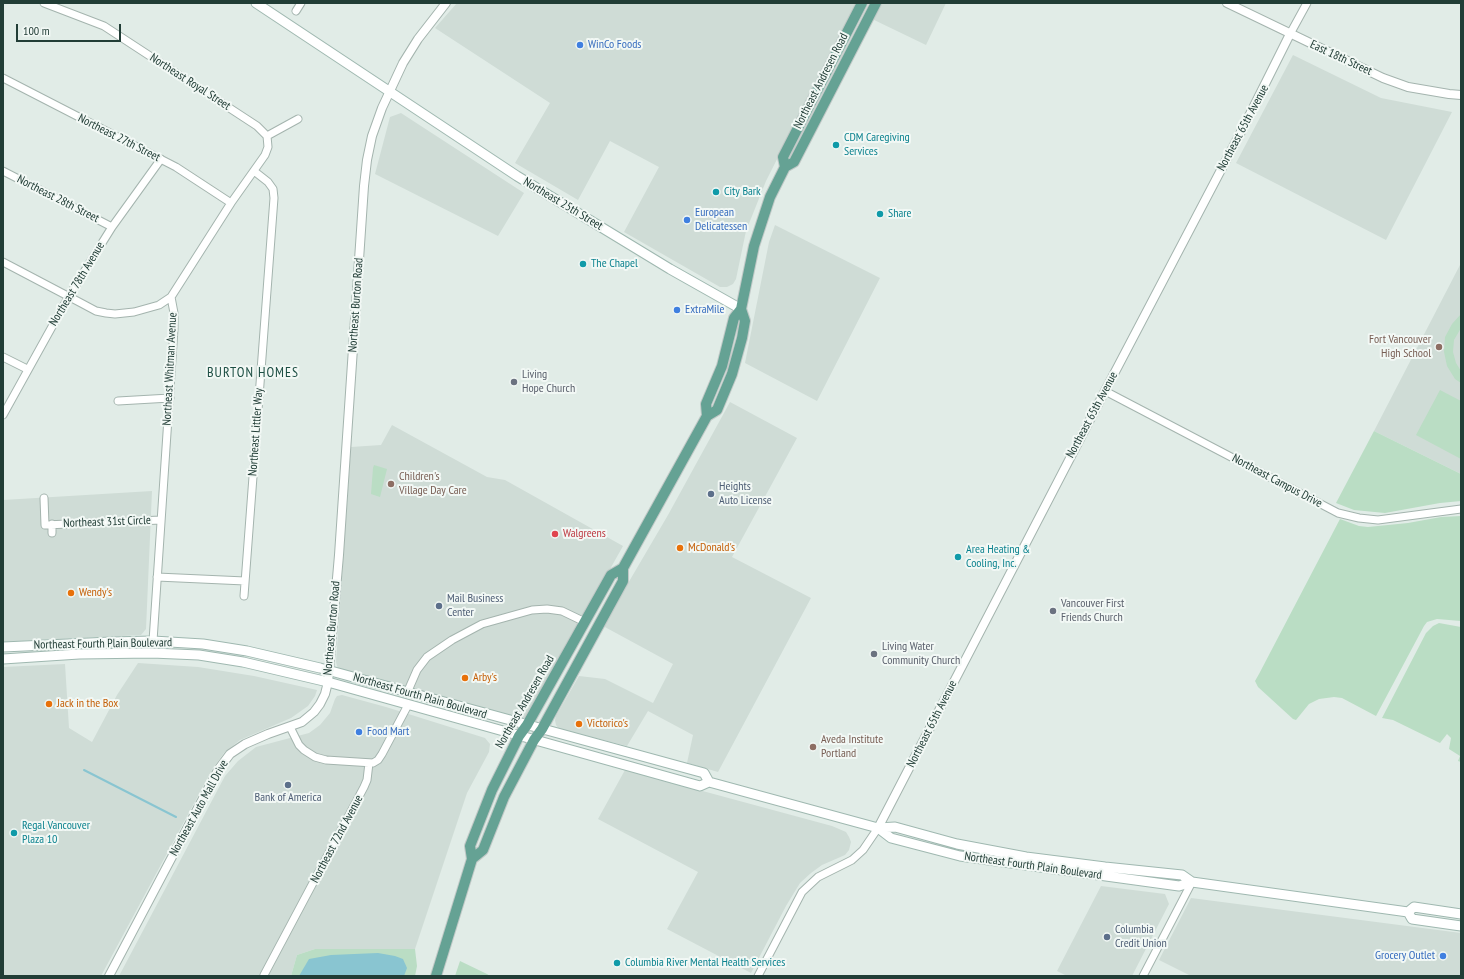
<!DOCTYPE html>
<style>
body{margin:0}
#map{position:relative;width:1464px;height:979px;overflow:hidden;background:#e1ece7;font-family:"PT Sans Narrow",sans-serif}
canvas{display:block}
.frame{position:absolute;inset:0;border:4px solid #213d36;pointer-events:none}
.scale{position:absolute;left:16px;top:24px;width:105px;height:18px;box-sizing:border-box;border:2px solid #213d36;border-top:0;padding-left:5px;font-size:12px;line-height:14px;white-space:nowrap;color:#213d36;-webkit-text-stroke:3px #f2f8f5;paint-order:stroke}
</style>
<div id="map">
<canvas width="1464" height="979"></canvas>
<div class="frame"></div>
<div class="scale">100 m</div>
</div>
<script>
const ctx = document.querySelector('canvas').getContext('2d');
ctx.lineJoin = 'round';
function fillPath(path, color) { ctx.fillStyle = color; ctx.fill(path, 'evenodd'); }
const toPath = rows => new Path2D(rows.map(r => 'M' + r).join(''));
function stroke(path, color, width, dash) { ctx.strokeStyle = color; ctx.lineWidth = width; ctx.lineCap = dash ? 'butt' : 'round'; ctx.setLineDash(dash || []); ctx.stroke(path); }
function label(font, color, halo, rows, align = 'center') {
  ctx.font = font + ' "PT Sans Narrow",sans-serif'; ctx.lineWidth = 4; ctx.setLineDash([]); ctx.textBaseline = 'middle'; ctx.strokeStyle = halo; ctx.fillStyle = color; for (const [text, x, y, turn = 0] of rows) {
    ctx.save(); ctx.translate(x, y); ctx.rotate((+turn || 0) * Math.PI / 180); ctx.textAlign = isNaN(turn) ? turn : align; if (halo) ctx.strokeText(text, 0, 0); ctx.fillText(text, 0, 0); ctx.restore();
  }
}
const built = toPath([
 [457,3,856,3,766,181,746,231,736,279,733,284,727,287,720,287,624,232,659,167,610,141,578,200,515,163,550,103,435,28],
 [878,3,946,3,926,45,870,18],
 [1293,55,1381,98,1452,112,1386,240,1236,163],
 [401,113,524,193,498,236,375,174,390,117],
 [775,225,880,278,817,401,745,363,769,242],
 [1461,263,1461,474,1374,431],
 [730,402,797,438,732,557,811,598,718,772,687,763,693,735,648,711,627,746,559,729,556,725,555,720,556,716,579,676,605,679,653,703,673,664,603,626,668,515],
 [392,425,487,477,505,480,623,546,528,715,524,718,520,719,339,670,337,666,336,662,351,447,381,445],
 [152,491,146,629,141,635,3,642,3,500],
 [138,663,198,667,254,676,317,690,315,696,308,706,291,718,240,740,224,753,213,768,101,976,3,976,3,667,65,664,69,728,92,742,117,695],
 [342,695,386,707,485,738,490,744,489,752,467,793,415,949,315,949,297,955,291,976,119,976,225,776,238,761,256,747,309,733,320,725,330,713,335,699,337,696],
 [625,770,832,826,846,832,849,837,851,842,849,850,845,855,822,865,811,873,800,883,786,906,751,973,667,929,698,872,598,819],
 [1101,886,1165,894,1169,904,1132,976,1067,976,1057,971],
 [1191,898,1461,933,1461,976,1191,976,1159,960]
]);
const green = toPath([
 [1461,314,1461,328,1454,340,1453,352,1456,363,1461,371,1461,383,1455,379,1447,366,1444,352,1445,337,1452,324],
 [1440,390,1461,401,1461,459,1416,435],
 [1374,431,1461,474,1461,501,1440,503,1385,513,1354,510,1336,503],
 [374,465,387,469,380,497,371,494,373,468],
 [1461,516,1461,621,1437,619,1427,622,1424,626,1376,716,1342,698,1334,697,1319,699,1309,704,1296,720,1293,719,1258,687,1255,681,1259,674,1340,519,1359,526,1368,527,1408,523,1441,517],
 [1439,623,1461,627,1461,762,1458,761,1460,756,1449,749,1451,738,1447,734,1440,743,1393,720,1382,718,1426,633,1433,626],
 [315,949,415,949,417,966,415,976,291,976,297,955],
 [460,961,487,974,490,976,455,976]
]);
const water = toPath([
 [378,953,395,956,403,959,407,968,404,976,299,976,309,959,331,955]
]);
const stream = toPath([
 [84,770,176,817]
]);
const minor = toPath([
 [44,3,104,26,257,126,267,136],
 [296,11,301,3],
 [1290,34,1307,3],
 [3,78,176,167,231,203],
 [267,136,298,119],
 [3,171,112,227],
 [3,262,81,303,96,311,106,313,115,314,134,312,159,305,171,297],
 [3,357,27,369],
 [1105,391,1338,513,1359,518,1378,520,1461,509],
 [118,401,170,398],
 [3,415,69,296,112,227,161,159],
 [44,498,45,525,161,520],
 [52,524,52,533],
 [157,577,245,581],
 [244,596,274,198,273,189,268,182,254,171],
 [153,641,174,329,174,313,171,297,231,203,265,155,268,147,267,136],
 [407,693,417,670,427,657,452,640,482,624,532,610,547,609,562,611,585,622],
 [290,727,299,745,304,750,315,757,326,760,373,763,378,760,382,754,408,705],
 [264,975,364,787,367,780,369,763],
 [758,976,802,892,818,877,852,860,863,850,878,828],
 [1143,976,1192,882]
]);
const tertiary = toPath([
 [1227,3,1383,78,1408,87,1449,94,1461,95],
 [878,828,1094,412,1243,128,1290,34],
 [109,976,218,770,230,754,245,744,268,734,302,722,314,712,320,704,325,694,328,682,339,555,364,186,367,160,372,136,382,108,403,63,418,39,446,3]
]);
const secondary = toPath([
 [256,3,517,176,670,269,741,309],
 [3,647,111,642,153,641,203,644,247,651,320,668,682,767,704,773,709,782],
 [3,659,79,654,152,653,199,655,243,662,328,682,700,786,709,782,878,828,895,827,957,844,1026,857,1105,867,1182,875,1192,882],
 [878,828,891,838,960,856,1179,886,1192,882,1408,912,1414,907,1461,914],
 [1408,912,1412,919,1461,926]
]);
const primary = toPath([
 [785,167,783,157,862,3],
 [707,416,706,404,722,366,734,318,741,309,754,246,770,197,785,167,794,162,876,3],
 [472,859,483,850,504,797,534,740,542,729,623,581,623,568],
 [436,976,472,859,470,846,492,790,519,736,527,725,611,575,623,568,707,416,717,410,732,374,742,338,745,321,741,309]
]);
const markers = [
 [580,45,4,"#3f7fe0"],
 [836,145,4,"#0f9aa8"],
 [716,192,4,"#0f9aa8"],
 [880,214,4,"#0f9aa8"],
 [687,220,4,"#3f7fe0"],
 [583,264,4,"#0f9aa8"],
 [677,310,4,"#3f7fe0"],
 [1439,347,4,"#8d6e63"],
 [514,382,4,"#6b7280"],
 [391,484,4,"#8d6e63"],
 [711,494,4,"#5c6f8a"],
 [555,534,4,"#e0444e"],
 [680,548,4,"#e8710a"],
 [958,557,4,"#0f9aa8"],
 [71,593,4,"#e8710a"],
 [439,606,4,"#5c6f8a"],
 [1053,611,4,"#6b7280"],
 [874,654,4,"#6b7280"],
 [465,678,4,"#e8710a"],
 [49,704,4,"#e8710a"],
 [579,724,4,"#e8710a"],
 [359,732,4,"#3f7fe0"],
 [813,747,4,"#8d6e63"],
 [288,785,4,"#5c6f8a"],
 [14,833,4,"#0f9aa8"],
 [1107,937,4,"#5c6f8a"],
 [1443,956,4,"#3f7fe0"],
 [617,963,4,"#0f9aa8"]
];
const shopNames = [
 ["WinCo Foods",588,45],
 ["European",695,213],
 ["Delicatessen",695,227],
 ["ExtraMile",685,310],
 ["Food Mart",367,732],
 ["Grocery Outlet",1435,956,"right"]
];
const streetNames = [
 ["East 18th Street",1341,58,25],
 ["Northeast Andresen Road",821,81,-63],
 ["Northeast Royal Street",190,82,33],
 ["Northeast 65th Avenue",1243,128,-62],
 ["Northeast 27th Street",119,138,27],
 ["Northeast 28th Street",58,199,27],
 ["Northeast 25th Street",563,204,31],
 ["Northeast 78th Avenue",77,284,-59],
 ["Northeast Burton Road",356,305,-86],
 ["Northeast Whitman Avenue",170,369,-87],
 ["Northeast 65th Avenue",1092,415,-62],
 ["Northeast Littler Way",256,432,-86],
 ["Northeast Campus Drive",1277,481,28],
 ["Northeast 31st Circle",107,522,-2],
 ["Northeast Burton Road",332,628,-85],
 ["Northeast Fourth Plain Boulevard",103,644,-1],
 ["Northeast Fourth Plain Boulevard",420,696,16],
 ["Northeast Andresen Road",525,702,-60],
 ["Northeast 65th Avenue",932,724,-63],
 ["Northeast Auto Mall Drive",199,808,-61],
 ["Northeast 72nd Avenue",337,839,-62],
 ["Northeast Fourth Plain Boulevard",1033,866,8]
];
const cultureNames = [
 ["CDM Caregiving",844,138],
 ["Services",844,152],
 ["City Bark",724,192],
 ["Share",888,214],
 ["The Chapel",591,264],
 ["Area Heating &",966,550],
 ["Cooling, Inc.",966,564],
 ["Regal Vancouver",22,826],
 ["Plaza 10",22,840],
 ["Columbia River Mental Health Services",625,963]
];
const educationNames = [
 ["Fort Vancouver",1431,340,"right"],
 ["High School",1431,354,"right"],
 ["Children's",399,477],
 ["Village Day Care",399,491],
 ["Aveda Institute",821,740],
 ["Portland",821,754]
];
const worshipNames = [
 ["Living",522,375],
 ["Hope Church",522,389],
 ["Vancouver First",1061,604],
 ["Friends Church",1061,618],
 ["Living Water",882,647],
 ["Community Church",882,661]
];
const serviceNames = [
 ["Heights",719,487],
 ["Auto License",719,501],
 ["Mail Business",447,599],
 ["Center",447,613],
 ["Bank of America",288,798,"center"],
 ["Columbia",1115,930],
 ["Credit Union",1115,944]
];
const healthNames = [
 ["Walgreens",563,534]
];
const foodNames = [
 ["McDonald's",688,548],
 ["Wendy's",79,593],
 ["Arby's",473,678],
 ["Jack in the Box",57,704],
 ["Victorico's",587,724]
];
const quarterNames = [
 ["BURTON HOMES",253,373]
];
fillPath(built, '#cfdcd6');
fillPath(green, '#baddc4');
fillPath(water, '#89c5d1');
stroke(stream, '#89c5d1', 2);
stroke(minor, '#a4b4ae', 9);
stroke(tertiary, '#a4b4ae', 10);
stroke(secondary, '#9fb8b0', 11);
stroke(primary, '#c1c9c7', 12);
stroke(minor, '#fff', 7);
stroke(tertiary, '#fff', 8);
stroke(secondary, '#fff', 9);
stroke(primary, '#65a294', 10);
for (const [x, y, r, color] of markers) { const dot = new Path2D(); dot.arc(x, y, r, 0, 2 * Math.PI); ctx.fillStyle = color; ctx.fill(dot); stroke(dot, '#f2f8f5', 1.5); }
label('12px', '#366cbe', '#f2f8f5', shopNames, 'left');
label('12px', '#213d36', '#f2f8f5', streetNames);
label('12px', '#0d838f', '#f2f8f5', cultureNames, 'left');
label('12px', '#785e54', '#f2f8f5', educationNames, 'left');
label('12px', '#5b616d', '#f2f8f5', worshipNames, 'left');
label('12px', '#4e5e75', '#f2f8f5', serviceNames, 'left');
label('12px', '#be3a42', '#f2f8f5', healthNames, 'left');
label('12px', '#c56008', '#f2f8f5', foodNames, 'left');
ctx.letterSpacing = '1px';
label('14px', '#1d4f44', '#f2f8f5', quarterNames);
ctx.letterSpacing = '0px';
</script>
